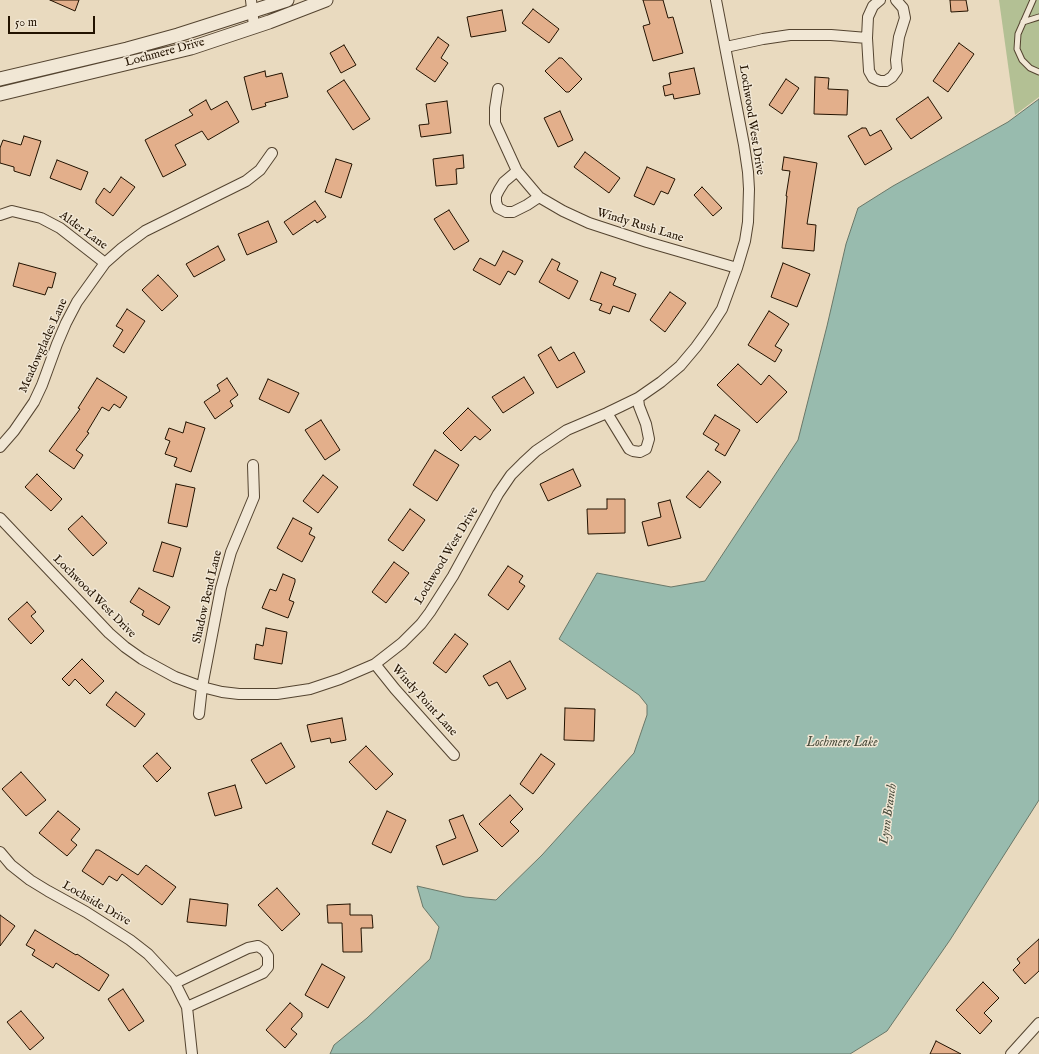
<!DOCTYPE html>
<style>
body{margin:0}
#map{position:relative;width:1039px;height:1054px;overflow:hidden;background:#e9dabf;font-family:"IM FELL English",serif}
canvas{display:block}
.scale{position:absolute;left:8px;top:16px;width:87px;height:18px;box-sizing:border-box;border:2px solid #221200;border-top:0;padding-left:5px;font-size:12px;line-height:14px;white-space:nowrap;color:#221200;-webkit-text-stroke:3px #f1e7d5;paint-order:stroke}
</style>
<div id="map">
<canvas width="1039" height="1054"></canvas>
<div class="scale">50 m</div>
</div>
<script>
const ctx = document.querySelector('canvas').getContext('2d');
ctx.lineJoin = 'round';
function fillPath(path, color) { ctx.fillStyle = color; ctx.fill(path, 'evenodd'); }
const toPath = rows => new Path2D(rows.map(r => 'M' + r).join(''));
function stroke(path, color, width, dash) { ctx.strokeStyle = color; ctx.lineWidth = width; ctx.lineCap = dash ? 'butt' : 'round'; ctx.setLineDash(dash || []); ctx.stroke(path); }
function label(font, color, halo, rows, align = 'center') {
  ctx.font = font + ' "IM FELL English",serif'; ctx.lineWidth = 3; ctx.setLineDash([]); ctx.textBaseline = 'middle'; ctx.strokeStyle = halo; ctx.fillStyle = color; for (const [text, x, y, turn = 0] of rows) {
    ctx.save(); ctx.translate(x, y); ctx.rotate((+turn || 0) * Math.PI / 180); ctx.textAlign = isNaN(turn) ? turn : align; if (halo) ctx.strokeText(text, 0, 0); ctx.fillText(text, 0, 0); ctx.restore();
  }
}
const green = toPath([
 [999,0,1039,0,1039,97,1015,115]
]);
const water = toPath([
 [1039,99,1039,800,950,940,887,1031,850,1054,330,1054,334,1045,367,1018,430,959,439,927,423,907,417,886,465,897,496,900,542,855,634,753,647,715,647,705,639,695,559,639,597,573,671,587,705,581,798,440,827,326,846,244,858,208,893,186,1008,122,1039,99]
]);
const building = toPath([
 [50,0,79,0,75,11,50,0],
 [643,0,663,0,668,18,673,17,683,53,653,61,643,26,650,24,643,0],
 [950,0,966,0,968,11,951,12,950,0],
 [533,9,559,29,549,43,522,23,533,9],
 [502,10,506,31,471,37,467,17,502,10],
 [438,37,449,45,441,58,448,63,435,82,416,69,438,37],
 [959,43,974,54,948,92,933,81,959,43],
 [344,45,356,65,341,73,330,53,344,45],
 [559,58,562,58,582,79,569,92,566,92,545,71,559,58],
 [694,68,700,94,674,99,673,94,665,96,663,86,671,84,669,73,694,68],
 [265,71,266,77,282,73,288,97,265,103,266,106,252,110,244,77,265,71],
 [815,77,829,78,828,89,848,90,847,115,814,114,815,77],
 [786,79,799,88,782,114,769,105,786,79],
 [344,80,370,119,353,130,327,91,344,80],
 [928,97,942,118,911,139,896,119,928,97],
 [206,100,211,110,227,101,239,122,208,140,202,131,175,145,186,165,163,177,145,140,193,115,189,110,206,100],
 [447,101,451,133,421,137,419,125,429,124,426,104,447,101],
 [560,111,573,140,558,147,544,118,560,111],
 [862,128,866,128,870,136,881,130,892,149,865,165,848,136,862,128],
 [24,136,41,141,30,176,14,171,14,167,0,163,0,148,3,140,21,145,24,136],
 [585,152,620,178,609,193,574,167,585,152],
 [463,155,464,168,456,169,457,184,436,186,433,159,463,155],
 [784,157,817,163,807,224,816,225,814,251,782,248,787,196,786,196,790,171,782,170,784,157],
 [336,159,352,164,341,198,325,192,336,159],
 [57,160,88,172,81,190,50,178,57,160],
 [647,167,675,179,668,194,661,191,654,205,634,196,647,167],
 [121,177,135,187,113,216,96,203,96,200,104,188,110,193,121,177],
 [702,187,722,208,713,216,694,195,702,187],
 [315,201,326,217,317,223,315,220,293,235,284,222,315,201],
 [449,210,469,241,454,250,434,219,449,210],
 [268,221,277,242,247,255,238,234,268,221],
 [218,246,225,260,194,277,186,264,218,246],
 [503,251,523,261,515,275,508,271,500,285,473,270,480,258,495,266,503,251],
 [552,259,560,263,557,270,578,281,569,299,539,282,552,259],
 [19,263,56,273,52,288,48,287,45,295,13,286,19,263],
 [783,263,810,274,797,307,771,297,783,263],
 [601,272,616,278,613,285,636,294,629,312,613,306,610,314,599,310,602,304,590,300,601,272],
 [158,275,178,296,162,311,142,290,158,275],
 [670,292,686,303,665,332,650,320,670,292],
 [127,309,145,321,124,353,113,346,123,330,116,326,127,309],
 [769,311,789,324,775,346,782,350,775,362,748,345,769,311],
 [551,347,559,361,574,352,585,372,557,388,538,355,551,347],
 [738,364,761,385,769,375,787,392,757,423,717,385,738,364],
 [524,377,534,393,503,413,492,397,524,377],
 [97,378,127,397,120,408,114,404,109,411,102,407,87,432,89,433,76,450,83,455,74,469,49,451,80,409,78,408,97,378],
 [227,378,238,395,230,401,233,406,215,419,204,402,220,391,217,385,227,378],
 [268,379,299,393,289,413,259,399,268,379],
 [468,408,491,430,480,440,475,436,461,451,443,433,468,408],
 [715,415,740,430,725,456,715,450,719,444,703,434,715,415],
 [321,420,340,450,325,460,305,430,321,420],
 [186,422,205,428,191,472,174,466,177,458,165,454,170,441,165,439,169,428,183,433,186,422],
 [435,450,459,465,437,501,413,485,435,450],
 [573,469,581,486,548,501,540,484,573,469],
 [708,471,721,482,700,508,686,497,708,471],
 [37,474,62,499,51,511,25,487,37,474],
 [323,475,338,487,318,513,303,501,323,475],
 [176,484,195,488,187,527,168,523,176,484],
 [607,499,625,499,625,533,588,534,587,509,607,509,607,499],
 [670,500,681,538,648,546,642,522,661,517,658,503,670,500],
 [410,509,425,520,403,551,388,540,410,509],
 [82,516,107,543,93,556,68,529,82,516],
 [293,518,312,528,309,534,315,537,302,562,277,548,293,518],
 [162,542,181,548,173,577,153,571,162,542],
 [394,562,409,573,386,603,372,592,394,562],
 [508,566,523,576,519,582,525,586,508,610,488,595,508,566],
 [283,574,295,579,295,582,289,600,294,602,288,618,262,608,270,589,276,591,283,574],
 [139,588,170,607,159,625,142,615,144,611,130,602,139,588],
 [27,602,36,612,31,616,44,631,31,644,8,619,27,602],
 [266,628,287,632,282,664,254,659,256,644,263,646,266,628],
 [455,634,468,644,446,673,433,663,455,634],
 [82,659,104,681,90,694,75,679,69,686,62,679,82,659],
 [510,661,526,689,507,699,497,682,489,686,483,676,510,661],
 [116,692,145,714,135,727,106,705,116,692],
 [565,708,595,709,594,741,564,740,565,708],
 [342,718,346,740,331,743,330,738,311,742,307,725,342,718],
 [281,743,295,767,266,784,251,760,281,743],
 [366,746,393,774,376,790,349,762,366,746],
 [157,753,171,768,157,782,143,766,157,753],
 [541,754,555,764,533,794,520,784,541,754],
 [21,772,46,800,26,816,2,789,21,772],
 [235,785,242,808,215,816,208,793,235,785],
 [510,795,523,809,510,822,519,831,502,847,479,824,510,795],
 [58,811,80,829,71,840,77,845,67,856,39,833,58,811],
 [387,811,406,820,391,853,372,844,387,811],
 [463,815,478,851,443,865,436,846,456,838,449,820,463,815],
 [96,850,99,850,138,875,146,865,176,887,162,905,122,874,117,881,109,876,103,885,82,871,96,850],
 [277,888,300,914,282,931,258,905,277,888],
 [190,899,228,904,226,926,187,922,190,899],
 [350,904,350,915,372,915,373,928,361,928,362,952,343,952,342,923,328,923,327,905,350,904],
 [0,915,15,926,0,946,0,915],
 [35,930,76,955,77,954,109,975,99,991,56,963,53,968,32,955,35,950,26,945,35,930],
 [1039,939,1039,971,1025,984,1013,970,1020,963,1017,959,1039,939],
 [322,964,345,977,328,1008,305,995,322,964],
 [983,982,999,998,984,1013,992,1021,980,1034,956,1010,983,982],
 [123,989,144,1021,129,1031,108,999,123,989],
 [290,1003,302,1013,302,1017,291,1029,297,1034,285,1048,266,1030,290,1003],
 [21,1011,44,1038,30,1050,7,1022,21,1011],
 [936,1041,961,1054,930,1054,936,1041]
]);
const service = toPath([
 [1033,0,1018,34,1017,49,1022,60,1030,68,1039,72],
 [1023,22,1039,17]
]);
const minor = toPath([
 [251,0,254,26],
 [880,0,873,6,868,17,867,38,869,71,873,78,880,81,886,81,892,77,897,70,896,60,899,37,905,18,903,8,896,0],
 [726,47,763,39,790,35,831,35,867,38],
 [498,89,495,108,495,123,517,171,539,197,563,211,589,223,647,242,737,268],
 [517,171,504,182,499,190,496,196,496,202,498,208,506,212,513,212,527,205,539,197],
 [0,215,12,211,41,218,60,228,105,263],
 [607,413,629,449,633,451,640,452,646,449,649,439,646,424,639,406,638,398],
 [0,447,14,431,34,402,42,385,57,344,66,323,77,302,105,263,122,248,145,231,246,181,260,170,272,153],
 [0,518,109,633,125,647,142,659,175,677,202,687,222,692,239,694,277,694,310,689,340,679,375,664,402,643,421,624,430,612,453,576,498,494,511,475,523,463,536,451,567,430,607,413,638,398,661,382,680,366,696,347,709,329,722,309,737,268,745,241,748,222,749,189,748,172,744,145,716,0],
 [375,664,395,689,454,755],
 [199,714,202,687,221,588,231,552,254,497,253,465],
 [0,852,11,865,30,880,48,891,86,912,130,940,148,954,175,983,187,1007,192,1054],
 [175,983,248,948,258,946,264,950,268,956,268,967,263,973,187,1007],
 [1011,1054,1039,1023]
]);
const tertiary = toPath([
 [0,79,127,49,178,35,287,0],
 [0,94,191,48,269,22,326,0]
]);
const streetNames = [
 ["Lochmere Drive",165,53,-15],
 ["Lochwood West Drive",751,120,81],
 ["Windy Rush Lane",640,226,17],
 ["Alder Lane",83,231,36],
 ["Meadowglades Lane",44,346,-66],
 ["Lochwood West Drive",447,556,-59],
 ["Lochwood West Drive",94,597,45],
 ["Shadow Bend Lane",208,597,-77],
 ["Windy Point Lane",424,701,48],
 ["Lochside Drive",96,904,30]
];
const waterNames = [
 ["Lochmere Lake",842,743],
 ["Lynn Branch",889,814,-82]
];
fillPath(green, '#b3c094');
fillPath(water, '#98bbae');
stroke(water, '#697768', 1);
fillPath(building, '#e3af8b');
stroke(building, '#221200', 1);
stroke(service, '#544430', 7);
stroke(minor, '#544430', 12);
stroke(tertiary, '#544430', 15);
stroke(service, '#f1e7d5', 5);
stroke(minor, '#f1e7d5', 10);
stroke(tertiary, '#f1e7d5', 13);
label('12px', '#221200', '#f1e7d5', streetNames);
label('italic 13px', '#4b4d3d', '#f1e7d5', waterNames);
</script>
